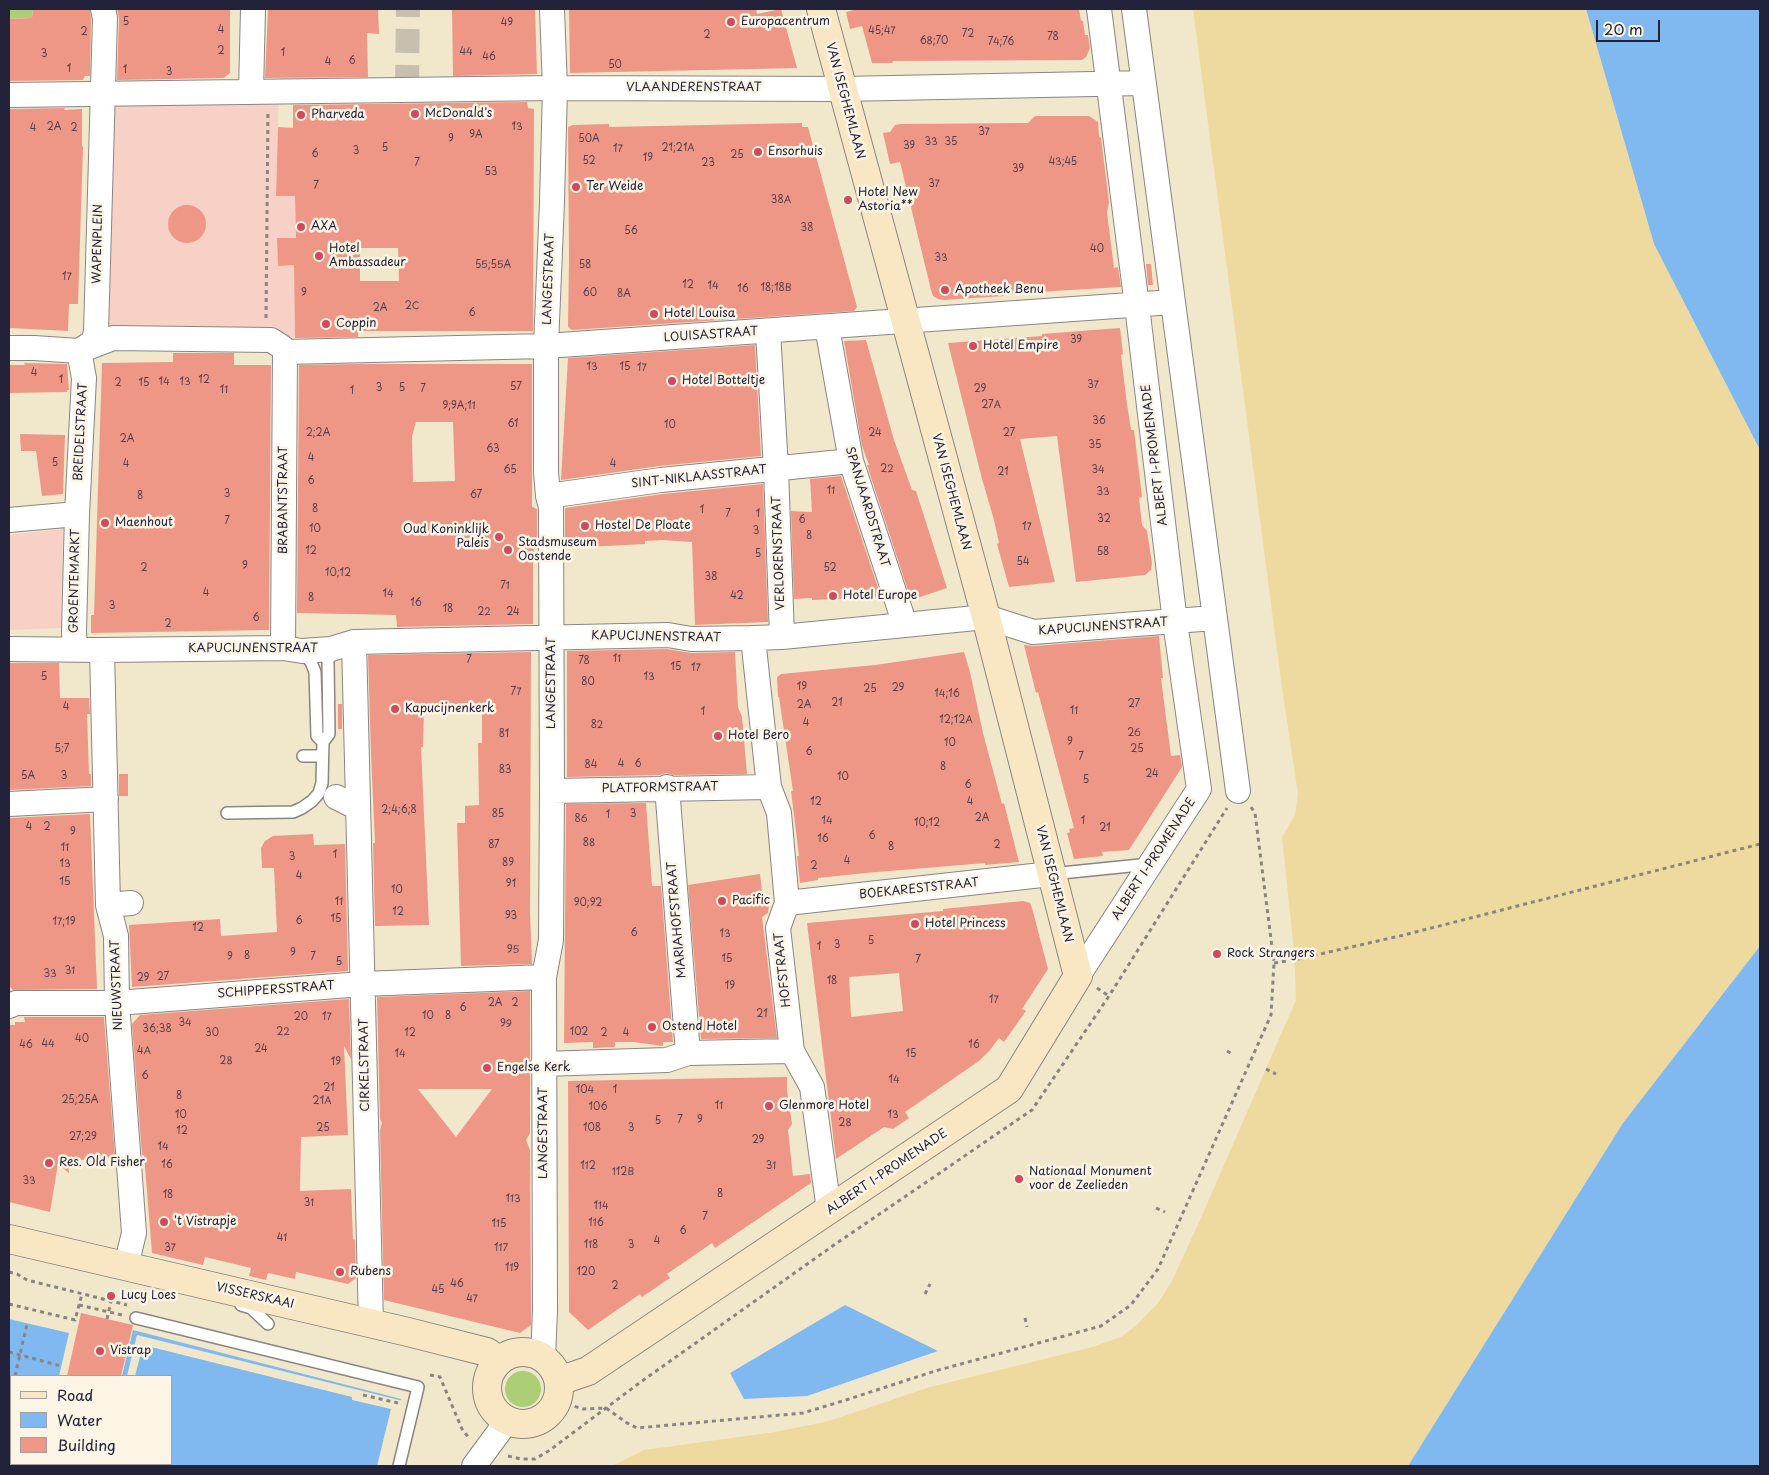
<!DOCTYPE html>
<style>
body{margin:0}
#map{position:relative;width:1769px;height:1475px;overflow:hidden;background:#f1e8cb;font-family:"Playpen Sans",sans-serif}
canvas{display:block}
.frame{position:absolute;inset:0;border:10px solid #22223b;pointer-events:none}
.legend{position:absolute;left:10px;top:1375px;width:162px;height:90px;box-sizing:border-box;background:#fcf5e5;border:1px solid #a5a1a1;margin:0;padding:6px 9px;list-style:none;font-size:15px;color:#22223b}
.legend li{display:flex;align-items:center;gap:10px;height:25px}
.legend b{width:25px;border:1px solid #a5a1a1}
.scale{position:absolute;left:1596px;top:20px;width:64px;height:22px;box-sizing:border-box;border:2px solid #22223b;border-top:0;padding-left:6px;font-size:15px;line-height:18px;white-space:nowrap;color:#22223b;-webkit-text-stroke:4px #fcf5e5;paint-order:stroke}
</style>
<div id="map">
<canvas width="1769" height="1475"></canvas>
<div class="frame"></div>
<ul class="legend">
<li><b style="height:6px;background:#f9e7c3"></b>Road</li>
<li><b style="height:14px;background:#80b9f0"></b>Water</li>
<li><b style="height:14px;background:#ee9786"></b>Building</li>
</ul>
<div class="scale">20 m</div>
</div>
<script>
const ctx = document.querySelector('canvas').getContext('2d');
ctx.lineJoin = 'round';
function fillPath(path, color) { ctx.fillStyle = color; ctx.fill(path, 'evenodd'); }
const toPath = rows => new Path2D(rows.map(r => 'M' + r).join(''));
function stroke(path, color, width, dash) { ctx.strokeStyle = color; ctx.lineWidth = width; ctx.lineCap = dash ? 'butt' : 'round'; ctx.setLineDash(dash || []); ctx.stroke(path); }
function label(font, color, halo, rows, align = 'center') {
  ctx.font = font + ' "Playpen Sans",sans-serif'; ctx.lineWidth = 5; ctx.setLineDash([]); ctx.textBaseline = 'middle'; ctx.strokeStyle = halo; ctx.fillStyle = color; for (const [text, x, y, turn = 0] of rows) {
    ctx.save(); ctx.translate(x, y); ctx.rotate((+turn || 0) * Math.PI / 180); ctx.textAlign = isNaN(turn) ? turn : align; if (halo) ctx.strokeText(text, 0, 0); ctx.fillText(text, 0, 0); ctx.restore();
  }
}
const built = toPath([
 [279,92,277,151,292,151,292,157,277,158,276,196,295,196,296,237,277,238,278,265,296,265,297,268,294,268,295,335,282,347,92,342,101,94],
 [63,529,61,628,9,630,9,535]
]);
const green = toPath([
 [9,9,33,9,32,18,9,19],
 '505 1389a18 18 0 1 1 36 0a18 18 0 1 1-36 0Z'
]);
const sand = toPath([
 [1193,9,1586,9,1654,244,1760,450,1760,946,1623,1123,1408,1466,612,1466,644,1450,775,1432,829,1421,930,1387,1089,1348,1121,1337,1137,1325,1158,1303,1172,1281,1200,1220,1296,1000,1294,951,1282,837,1295,815,1298,794,1282,688]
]);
const water = toPath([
 [1586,9,1760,9,1760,450,1654,244],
 [1760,946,1760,1466,1408,1466,1623,1123],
 [845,1305,938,1351,807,1396,744,1399,730,1373],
 [9,1319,69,1333,59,1376,11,1376,11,1464,171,1464,171,1376,122,1376,133,1330,401,1399,385,1466,9,1466]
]);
const pier = toPath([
 [137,1335,403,1401,386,1466,377,1466,391,1409,352,1400,352,1397,143,1345,135,1376,127,1376]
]);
const building = toPath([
 [33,9,90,9,91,19,90,76,85,76,83,80,9,81,9,19,32,18],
 [117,9,230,9,230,73,224,78,117,80,119,18],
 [268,9,378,9,379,34,367,33,368,77,265,78],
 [452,9,535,9,537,74,453,76],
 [569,9,756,9,757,14,781,9,797,68,570,73],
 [858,9,1079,9,1081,21,1083,21,1085,35,1088,35,1090,48,1086,57,1082,60,893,61,892,63,872,63,862,26,850,29,846,12],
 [527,102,528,108,534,109,533,331,358,331,358,337,295,338,294,265,278,266,277,238,296,238,295,196,276,196,278,127,293,128,293,105],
 [360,248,398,248,399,281,360,281],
 [65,108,64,110,82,109,82,146,83,147,78,304,69,304,68,331,9,328,9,109],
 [1035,116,1089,116,1098,122,1099,136,1101,138,1109,202,1107,213,1114,268,1118,267,1121,287,1004,294,1004,296,944,300,938,299,933,296,931,290,900,162,890,164,883,133,890,132,895,125,900,124,1028,123],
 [802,123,802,127,808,127,857,307,854,311,572,330,568,327,569,258,568,127,573,125,609,124,609,127],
 '168 224a19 19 0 1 1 38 0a19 19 0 1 1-38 0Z',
 [1146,264,1151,264,1153,285,1148,285],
 [1120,328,1123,354,1121,355,1127,404,1131,430,1134,430,1142,497,1139,498,1142,525,1147,531,1152,563,1151,570,1145,575,1076,582,1057,436,1020,439,1055,582,1009,587,997,544,999,543,994,520,982,479,948,343,1042,336,1042,334],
 [866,340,894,440,912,490,916,491,947,588,911,600,867,465,869,465,862,446,844,341],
 [755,345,761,456,659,466,561,480,568,358],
 [173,353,234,353,234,365,271,365,269,630,91,633,91,615,94,615,102,363,173,362],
 [24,363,67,364,69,390,67,390,67,392,9,393,9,365,25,365],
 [359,364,532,364,532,507,537,509,537,549,534,549,533,553,533,624,397,627,396,615,297,613,299,365],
 [416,422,453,422,455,481,413,482,412,436],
 [20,434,65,435,63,494,42,496,36,451,21,451],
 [841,476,881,597,812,600,812,598,794,599,791,511,812,512,810,479],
 [763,484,768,622,695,625,692,542,662,540,645,541,645,544,565,548,565,508,663,494],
 [1159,636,1163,678,1161,678,1171,756,1180,755,1182,767,1129,850,1102,852,1103,856,1074,859,1067,833,1070,832,1069,829,1074,828,1038,692,1036,693,1024,645,1034,646],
 [667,649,691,653,735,652,738,707,742,717,747,774,674,775,666,773,660,775,567,777,567,651],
 [531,652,530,912,532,964,461,966,457,823,465,823,465,806,479,805,478,743,482,743,482,707,424,707,423,747,421,747,429,925,375,926,373,843,375,843,371,754,368,655],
 [964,652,970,672,983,733,1002,804,1004,803,1019,862,985,865,985,863,865,873,818,878,818,880,800,883,797,856,799,856,791,791,793,791,779,697,778,697,777,677,781,674,875,665],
 [9,663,59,663,60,698,89,698,90,714,87,714,89,774,91,774,91,786,9,790],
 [338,704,342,704,342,729,338,729],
 [119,774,128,774,128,796,119,796],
 [646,803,652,886,661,886,673,1042,663,1042,663,1046,633,1042,615,1042,615,1047,593,1048,593,1042,564,1043,566,804],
 [90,814,97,989,13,990,9,986,9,818],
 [313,834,314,845,345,844,348,971,132,987,129,925,220,919,221,936,277,932,274,868,262,868,261,848,265,841,273,836],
 [760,874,762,892,769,905,768,913,762,917,777,1038,701,1039,688,885],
 [1023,901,1030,903,1032,908,1048,969,1022,1009,1026,1011,1004,1042,999,1038,990,1050,979,1061,905,1112,909,1118,893,1129,884,1127,836,1159,807,923,943,911,943,909],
 [899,973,903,1011,851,1017,849,977],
 [530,991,530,1133,526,1140,530,1150,531,1310,531,1325,520,1333,384,1300,380,1130,382,1123,380,1119,377,997],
 [418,1089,492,1089,456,1137],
 [349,999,351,1059,344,1046,348,1135,301,1137,300,1191,351,1189,353,1239,355,1240,356,1278,348,1284,296,1272,295,1279,268,1273,266,1280,249,1276,251,1268,205,1257,203,1265,152,1253,144,1155,142,1155,132,1024,140,1015],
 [24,1017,104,1017,115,1157,68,1161,69,1173,58,1164,50,1212,9,1202,9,1025,15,1025,15,1022,25,1022],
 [787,1077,787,1090,792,1124,788,1130,793,1176,810,1174,811,1183,715,1248,712,1243,667,1274,670,1278,642,1297,640,1294,588,1330,569,1312,568,1081],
 [81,1313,133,1325,121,1376,67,1376]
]);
const streetTunnel = toPath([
 [407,89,408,9]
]);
const path = toPath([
 [266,318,268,112],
 [1274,963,1294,960,1404,935,1760,844],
 [1097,988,1109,996],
 [1227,1051,1234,1055],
 [1266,1069,1276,1074],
 [1156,1208,1165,1212],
 [9,1272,17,1274,27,1280,127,1305],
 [925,1294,930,1284],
 [9,1304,75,1320,82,1294],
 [79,1305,122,1315],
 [1025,1318,1027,1327],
 [107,1319,111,1301],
 [430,1375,440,1377,462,1429,468,1437],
 [15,1376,27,1324],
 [363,1395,398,1403],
 [9,1403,11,1392],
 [567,1404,583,1409,606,1408,627,1423,637,1428,803,1413,846,1400,935,1371,1101,1326,1131,1305,1158,1269,1271,1015,1274,963,1255,813,1251,807],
 [508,1456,521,1459,535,1459,550,1450,642,1381,834,1245,1032,1110,1109,996,1227,808]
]);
const lane = toPath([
 [302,651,311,662,315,672,317,736,323,742,329,734,328,661,331,649],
 [303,756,322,756],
 [227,813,293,812,302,808,312,801,319,793,322,783,323,742],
 [1051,874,1150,864],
 [241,1305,251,1308,268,1324],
 [136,1318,418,1387,399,1466]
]);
const street = toPath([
 [1134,9,1238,791],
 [251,92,253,9],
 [9,95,555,88,842,89,1144,83],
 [827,327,851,461,905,625],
 [768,331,776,469,782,637],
 [9,348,34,348,79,351,113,338,271,340,282,347,285,352],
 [79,351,93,342,96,332,105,18,103,9],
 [285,352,546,346,1173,302],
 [548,496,661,480,851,461],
 [9,520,77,514],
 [753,638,769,787,779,813,787,903,778,928,792,1051,812,1087,829,1210],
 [354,642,371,1323],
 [283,648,285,352],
 [9,649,102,650,283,648,302,651,331,649,354,642,668,635,691,639,753,638,782,637,986,617,1033,632,1214,618],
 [75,649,74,632,77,514,84,378,79,351],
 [102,650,108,905,116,936,117,1003,134,1233,126,1266],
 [667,787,688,1053],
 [552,791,769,787],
 [336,797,358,808],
 [9,804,106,799],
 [787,903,1051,874],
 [108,905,131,903],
 [1078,976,1199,789,1175,622,1137,306,1099,9],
 [9,1006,16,1003,117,1003,362,984,544,977],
 [543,1064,667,1060,688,1053,792,1051],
 [543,1358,545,1310,544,977,551,940,552,791,551,507,548,496,546,472,546,346,552,202,555,88,552,9],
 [474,1466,507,1421]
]);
const secondary = toPath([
 [9,1239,408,1332,487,1352,499,1361],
 '487 1388a36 36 0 1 1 72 0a36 36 0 1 1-72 0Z',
 [559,1381,588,1371,1009,1089,1078,976,986,617,821,9]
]);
const pathBridge = toPath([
 [9,1352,61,1366]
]);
const markers = [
 [731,22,5,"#d1495b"],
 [415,114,5,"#d1495b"],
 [301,115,5,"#d1495b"],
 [758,152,5,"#d1495b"],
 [576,187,5,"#d1495b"],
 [848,200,5,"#d1495b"],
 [301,227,5,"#d1495b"],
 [319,256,5,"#d1495b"],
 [945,290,5,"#d1495b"],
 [654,314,5,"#d1495b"],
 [326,324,5,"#d1495b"],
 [973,346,5,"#d1495b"],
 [672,381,5,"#d1495b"],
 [105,523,5,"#d1495b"],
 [585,526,5,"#d1495b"],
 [499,537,5,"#d1495b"],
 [508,550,5,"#d1495b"],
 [833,596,5,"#d1495b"],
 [395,709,5,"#d1495b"],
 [718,736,5,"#d1495b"],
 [722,901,5,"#d1495b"],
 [915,924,5,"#d1495b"],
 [1217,954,5,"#d1495b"],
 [652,1027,5,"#d1495b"],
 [487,1068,5,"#d1495b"],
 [769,1106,5,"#d1495b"],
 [49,1163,5,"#d1495b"],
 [1019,1179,5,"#d1495b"],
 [164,1222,5,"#d1495b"],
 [340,1272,5,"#d1495b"],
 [111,1296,5,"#d1495b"],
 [100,1351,5,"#d1495b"]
];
const numberNames = [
 ["5",126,22],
 ["49",507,23],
 ["4",221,30],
 ["45;47",882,31],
 ["2",84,32],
 ["72",968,34],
 ["2",707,35],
 ["78",1053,37],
 ["68;70",934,41],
 ["74;76",1001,42],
 ["2",221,51],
 ["44",466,52],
 ["1",283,53],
 ["3",44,54],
 ["46",489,57],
 ["6",352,61],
 ["4",328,62],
 ["50",615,65],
 ["1",69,69],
 ["1",125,70],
 ["3",169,72],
 ["2A",54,127],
 ["13",517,127],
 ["4",33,128],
 ["2",74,128],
 ["37",984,132],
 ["9A",476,135],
 ["9",451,139],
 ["50A",589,139],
 ["33",931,142],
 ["35",951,142],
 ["39",909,146],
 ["5",385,148],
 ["21;21A",678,148],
 ["17",618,149],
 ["3",356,151],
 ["6",315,154],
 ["25",737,155],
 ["19",648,158],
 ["52",589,161],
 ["43;45",1063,162],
 ["7",417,163],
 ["23",708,163],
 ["39",1018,169],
 ["53",491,172],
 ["37",934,184],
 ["7",316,186],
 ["38A",781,200],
 ["38",807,228],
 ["56",631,231],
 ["40",1097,249],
 ["33",941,258],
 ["55;55A",493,265],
 ["58",585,265],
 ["17",67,277],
 ["12",688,285],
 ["14",713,286],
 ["18;18B",776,288],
 ["16",743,289],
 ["9",304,293],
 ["60",590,293],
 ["8A",624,294],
 ["2C",412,306],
 ["2A",380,308],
 ["6",472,313],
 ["39",1076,340],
 ["13",592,367],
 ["15",625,367],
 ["17",642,368],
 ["4",34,373],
 ["1",61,380],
 ["12",204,380],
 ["14",164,382],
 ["13",185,382],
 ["2",118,383],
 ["15",144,383],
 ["37",1093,385],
 ["57",516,387],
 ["3",379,388],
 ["5",402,388],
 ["7",423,389],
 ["29",980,389],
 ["11",224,390],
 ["1",352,391],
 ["27A",991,405],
 ["9;9A;11",459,406],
 ["36",1099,421],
 ["61",513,424],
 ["10",670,425],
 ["2;2A",318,433],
 ["24",875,433],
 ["27",1009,433],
 ["2A",127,439],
 ["35",1095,445],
 ["63",493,449],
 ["4",311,458],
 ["5",55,463],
 ["4",126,464],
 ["4",613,464],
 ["22",887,469],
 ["65",510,470],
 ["34",1098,470],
 ["21",1003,472],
 ["6",311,481],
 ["11",831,491],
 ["33",1103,492],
 ["3",227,494],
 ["67",476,495],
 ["8",140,496],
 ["8",315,509],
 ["1",702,510],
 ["7",728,514],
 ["1",758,514],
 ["32",1104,519],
 ["6",802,520],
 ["7",227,521],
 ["17",1027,527],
 ["10",315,529],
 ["3",756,531],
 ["8",809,536],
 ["12",311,551],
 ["58",1103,552],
 ["5",758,554],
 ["54",1023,562],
 ["9",245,566],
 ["2",144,568],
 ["52",830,568],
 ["10;12",338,573],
 ["38",711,577],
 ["71",505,586],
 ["4",206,593],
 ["14",388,594],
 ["42",737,596],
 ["8",311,598],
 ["16",416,603],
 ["3",112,606],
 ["18",448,609],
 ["22",484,612],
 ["24",513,612],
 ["6",256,618],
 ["2",168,624],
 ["11",617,659],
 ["7",469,660],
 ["78",584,661],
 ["15",676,667],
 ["17",696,668],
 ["5",44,677],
 ["13",649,677],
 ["80",588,682],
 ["19",802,687],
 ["29",898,688],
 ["25",870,689],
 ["77",516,692],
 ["14;16",947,694],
 ["21",837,703],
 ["27",1134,704],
 ["2A",804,705],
 ["4",66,707],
 ["11",1074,711],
 ["1",703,712],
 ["12;12A",956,720],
 ["4",806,723],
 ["82",597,725],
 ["26",1134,733],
 ["81",504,734],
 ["9",1070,742],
 ["10",950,743],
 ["5;7",62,749],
 ["25",1137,749],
 ["6",809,752],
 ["7",1081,757],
 ["4",621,764],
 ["6",638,764],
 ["84",591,765],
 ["8",943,767],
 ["83",505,770],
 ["24",1152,774],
 ["5A",28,776],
 ["3",64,776],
 ["10",843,777],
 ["5",1086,780],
 ["6",968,785],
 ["12",816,802],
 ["4",970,802],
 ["2;4;6;8",399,810],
 ["85",498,814],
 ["3",633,814],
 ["1",608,815],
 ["2A",982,818],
 ["86",581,819],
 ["14",827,821],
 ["1",1083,821],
 ["10;12",927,823],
 ["4",29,827],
 ["2",47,827],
 ["21",1105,828],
 ["9",73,832],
 ["6",872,836],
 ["16",823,839],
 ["88",589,843],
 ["87",494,845],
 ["2",997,845],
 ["8",891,847],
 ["11",65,848],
 ["1",335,855],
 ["3",292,857],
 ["4",847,861],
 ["89",508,863],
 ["13",65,864],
 ["2",814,866],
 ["4",299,876],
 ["15",65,882],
 ["91",511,884],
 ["10",397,890],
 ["11",339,902],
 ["90;92",588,903],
 ["12",398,912],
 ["93",511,916],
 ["15",336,919],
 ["6",299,921],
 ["17;19",64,922],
 ["12",198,928],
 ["6",634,933],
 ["13",725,934],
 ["5",871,941],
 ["3",837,945],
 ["1",819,947],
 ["95",513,950],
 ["9",293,953],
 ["8",247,956],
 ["9",230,957],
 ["7",313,957],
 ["15",727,959],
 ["7",918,960],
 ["5",339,962],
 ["31",70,971],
 ["33",50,974],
 ["27",163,977],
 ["29",143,978],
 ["18",832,981],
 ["19",730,986],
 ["17",994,1000],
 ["2A",495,1003],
 ["2",515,1003],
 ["6",463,1008],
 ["21",762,1014],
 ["10",428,1016],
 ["8",448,1016],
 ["20",301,1017],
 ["17",327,1017],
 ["34",185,1023],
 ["99",506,1024],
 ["36;38",157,1029],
 ["22",283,1032],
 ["102",579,1032],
 ["30",212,1033],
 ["12",410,1033],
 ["2",604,1033],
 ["4",626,1033],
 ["40",82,1039],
 ["44",48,1044],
 ["46",26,1045],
 ["16",974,1045],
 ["24",261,1049],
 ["4A",144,1051],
 ["14",400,1054],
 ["15",911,1054],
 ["28",226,1061],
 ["19",336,1062],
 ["6",145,1076],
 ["14",894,1080],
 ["21",329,1088],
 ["104",585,1090],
 ["1",615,1090],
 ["8",179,1096],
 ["25;25A",80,1100],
 ["21A",322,1101],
 ["11",719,1106],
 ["106",598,1107],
 ["10",181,1115],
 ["13",893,1115],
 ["7",680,1120],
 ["9",700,1120],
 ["5",658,1121],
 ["28",845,1123],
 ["25",323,1128],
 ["108",592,1128],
 ["3",631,1128],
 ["12",182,1131],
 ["27;29",83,1137],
 ["29",758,1140],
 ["14",163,1147],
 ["16",167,1165],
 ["112",588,1166],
 ["31",771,1166],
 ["112B",623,1172],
 ["33",29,1181],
 ["8",720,1194],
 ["18",168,1195],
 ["113",513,1199],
 ["31",309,1203],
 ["114",601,1206],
 ["7",705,1217],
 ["116",596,1223],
 ["115",499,1224],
 ["6",683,1231],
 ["41",282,1238],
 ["4",657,1241],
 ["118",591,1245],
 ["3",631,1245],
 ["37",170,1248],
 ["117",501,1248],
 ["119",512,1268],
 ["120",586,1272],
 ["46",457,1284],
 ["2",615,1286],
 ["45",438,1290],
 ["47",472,1299]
];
const poiNames = [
 ["Europacentrum",741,22],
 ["McDonald's",425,114],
 ["Pharveda",311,115],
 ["Ensorhuis",768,152],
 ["Ter Weide",586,187],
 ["Hotel New",858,193],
 ["Astoria**",858,207],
 ["AXA",311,227],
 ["Hotel",329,249],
 ["Ambassadeur",329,263],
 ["Apotheek Benu",955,290],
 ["Hotel Louisa",664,314],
 ["Coppin",336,324],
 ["Hotel Empire",983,346],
 ["Hotel Botteltje",682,381],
 ["Maenhout",115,523],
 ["Hostel De Ploate",595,526],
 ["Oud Koninklijk",489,530,"right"],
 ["Paleis",489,544,"right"],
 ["Stadsmuseum",518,543],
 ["Oostende",518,557],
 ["Hotel Europe",843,596],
 ["Kapucijnenkerk",405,709],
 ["Hotel Bero",728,736],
 ["Pacific",732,901],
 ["Hotel Princess",925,924],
 ["Rock Strangers",1227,954],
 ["Ostend Hotel",662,1027],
 ["Engelse Kerk",497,1068],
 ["Glenmore Hotel",779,1106],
 ["Res. Old Fisher",59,1163],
 ["Nationaal Monument",1029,1172],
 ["voor de Zeelieden",1029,1186],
 ["'t Vistrapje",174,1222],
 ["Rubens",350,1272],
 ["Lucy Loes",121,1296],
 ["Vistrap",110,1351]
];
const streetNames = [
 ["VLAANDERENSTRAAT",694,88],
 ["VAN ISEGHEMLAAN",845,101,75],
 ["WAPENPLEIN",98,244,-89],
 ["LANGESTRAAT",549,279,-88],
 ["LOUISASTRAAT",711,335,-4],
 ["BREIDELSTRAAT",81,432,-87],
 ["ALBERT I-PROMENADE",1155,455,-97],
 ["SINT-NIKLAASSTRAAT",699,477,-6],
 ["VAN ISEGHEMLAAN",951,492,75],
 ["BRABANTSTRAAT",284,500,-90],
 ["SPANJAARDSTRAAT",867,507,73],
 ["VERLORENSTRAAT",779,553,-92],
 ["GROENTEMARKT",75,581,-89],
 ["KAPUCIJNENSTRAAT",1103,627,-4],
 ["KAPUCIJNENSTRAAT",656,637,1],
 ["KAPUCIJNENSTRAAT",253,649],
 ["LANGESTRAAT",552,683,-90],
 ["PLATFORMSTRAAT",660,788,-1],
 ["ALBERT I-PROMENADE",1154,859,-57],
 ["VAN ISEGHEMLAAN",1054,884,76],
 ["BOEKARESTSTRAAT",919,889,-6],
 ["MARIAHOFSTRAAT",677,920,-95],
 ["HOFSTRAAT",783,970,-96],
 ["NIEUWSTRAAT",117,985,-92],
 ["SCHIPPERSSTRAAT",276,990,-4],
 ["CIRKELSTRAAT",365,1065,-91],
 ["LANGESTRAAT",544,1133,-90],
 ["ALBERT I-PROMENADE",887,1172,-34],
 ["VISSERSKAAI",255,1296,13]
];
fillPath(built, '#f7d1c6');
fillPath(green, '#abce77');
fillPath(sand, '#eeda9e');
fillPath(water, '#80b9f0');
fillPath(pier, '#f1e8cb');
fillPath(building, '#ee9786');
stroke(streetTunnel, '#c8c0ae', 24, [24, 12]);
stroke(lane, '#8a8583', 14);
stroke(street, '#8a8583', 26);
stroke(secondary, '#8a8583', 30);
stroke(path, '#8a8583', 3, [4, 4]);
stroke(lane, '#fff', 11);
stroke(street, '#fff', 24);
stroke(secondary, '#f9e7c3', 28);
stroke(pathBridge, '#8a8583', 3, [4, 4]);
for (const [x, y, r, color] of markers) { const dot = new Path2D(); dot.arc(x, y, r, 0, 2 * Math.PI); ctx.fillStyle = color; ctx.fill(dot); stroke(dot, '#fcf5e5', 2); }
label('10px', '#553f4e', null, numberNames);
label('12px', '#22223b', '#fcf5e5', poiNames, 'left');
label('12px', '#22223b', '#fcf5e5', streetNames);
</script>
